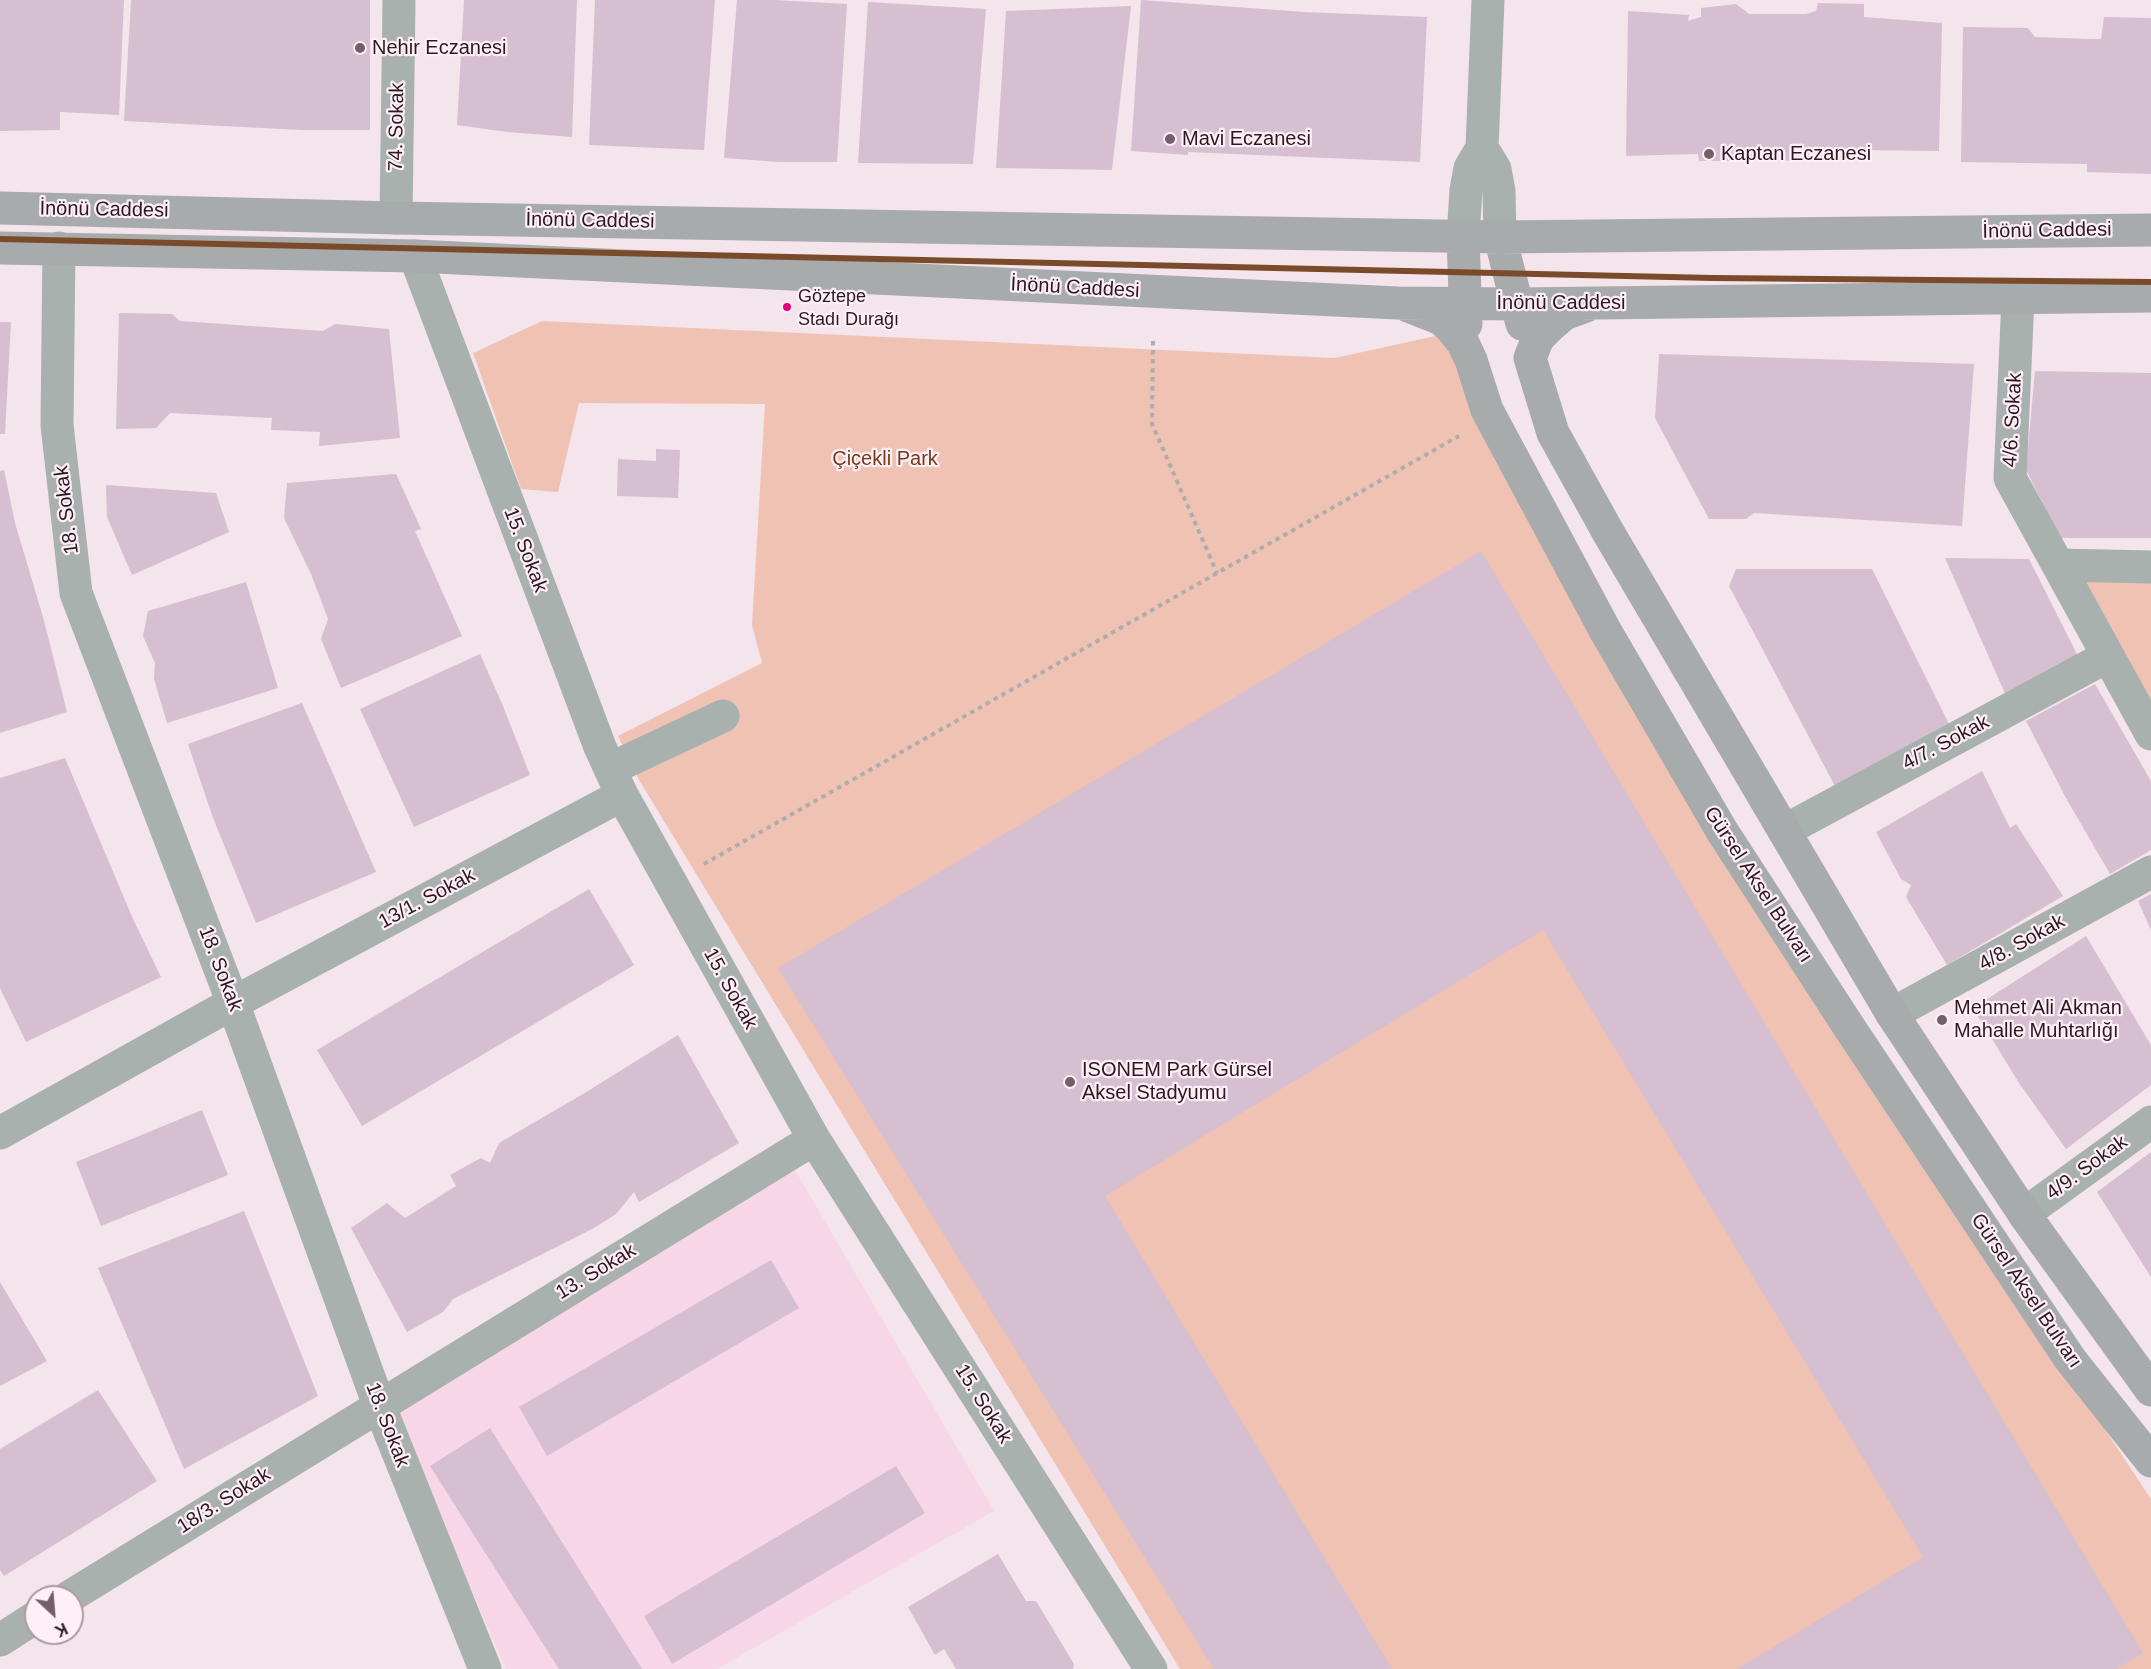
<!DOCTYPE html>
<meta charset="utf-8">
<style>
body{margin:0}
#map{position:relative;width:2151px;height:1669px;overflow:hidden;background:#f4e4ec;font-family:Helvetica,sans-serif}
canvas{display:block}
.north{position:absolute;left:24px;top:1585px;width:60px;height:60px;box-sizing:border-box;background:#fef0f6;border:2px solid #ab99a2;border-radius:50%;rotate:154deg;font-size:16px;font-weight:700;line-height:24px;text-align:center;color:#2e1724}
.north::after{content:'';display:block;margin:auto;width:21px;height:27px;background:#735f6a;clip-path:polygon(50% 0,100% 100%,50% 72%,0 100%)}
</style>
<div id="map">
<canvas width="2151" height="1669"></canvas>
<div class="north">K</div>
</div>
<script>
const ctx = document.querySelector('canvas').getContext('2d');
ctx.lineJoin = 'round';
function fillPath(path, color) { ctx.fillStyle = color; ctx.fill(path, 'evenodd'); }
const toPath = rows => new Path2D(rows.map(r => 'M' + r).join(''));
function stroke(path, color, width, dash) { ctx.strokeStyle = color; ctx.lineWidth = width; ctx.lineCap = dash ? 'butt' : 'round'; ctx.setLineDash(dash || []); ctx.stroke(path); }
function label(font, color, halo, rows, align = 'center') {
  ctx.font = font + ' Helvetica,sans-serif'; ctx.lineWidth = 4.5; ctx.setLineDash([]); ctx.textBaseline = 'middle'; ctx.strokeStyle = halo; ctx.fillStyle = color; for (const [text, x, y, turn = 0] of rows) {
    ctx.save(); ctx.translate(x, y); ctx.rotate((+turn || 0) * Math.PI / 180); ctx.textAlign = isNaN(turn) ? turn : align; if (halo) ctx.strokeText(text, 0, 0); ctx.fillText(text, 0, 0); ctx.restore();
  }
}
const built = toPath([
 [795,1170,994,1511,717,1669,506,1669,395,1414]
]);
const green = toPath([
 [542,321,1335,358,1454,332,1746,888,2151,1499,2151,1669,1180,1669,639,780,618,736,762,663,752,625,765,404,579,403,558,492,521,489,473,353],
 [2059,565,2151,567,2151,732]
]);
const building = toPath([
 [0,0,124,0,119,115,60,112,60,130,0,131],
 [131,0,370,0,370,130,302,130,124,121],
 [464,0,577,0,572,137,507,132,457,125],
 [595,0,715,0,704,150,589,145],
 [737,0,775,0,847,4,837,162,780,162,724,158],
 [1141,0,1304,12,1427,17,1420,162,1188,152,1188,155,1131,151],
 [868,2,986,9,973,164,858,163],
 [1818,3,1864,4,1864,17,1942,23,1939,151,1860,150,1860,160,1699,161,1698,154,1626,156,1628,11,1689,15,1688,21,1701,17,1701,8,1736,4,1749,14,1806,14,1816,11],
 [1131,6,1112,170,996,168,1006,11],
 [2104,17,2151,18,2151,174,2087,172,2087,164,1961,162,1963,27,2028,28,2035,37,2090,39,2101,39],
 [119,313,172,314,180,321,323,331,335,324,389,329,400,438,319,446,320,432,271,430,272,418,170,413,156,428,116,429],
 [0,322,11,322,5,434,0,434],
 [1659,354,1974,364,1962,526,1754,513,1746,519,1709,519,1655,418],
 [2035,371,2151,373,2151,538,2060,538,2026,470],
 [656,449,680,450,678,498,617,496,618,459,656,461],
 [4,470,15,523,43,617,67,712,0,733,0,471],
 [396,474,421,529,415,531,462,636,341,688,321,639,328,619,311,574,284,518,287,483],
 [106,485,216,493,229,532,132,575,107,517],
 [1481,551,2143,1653,2116,1669,1737,1669,1923,1557,1543,930,1105,1196,1392,1669,1214,1669,778,968],
 [1945,558,2029,559,2081,662,2007,698],
 [1736,569,1872,569,1950,726,1837,790,1729,586],
 [246,582,278,688,167,723,154,679,155,663,143,636,148,611],
 [480,654,503,706,530,775,414,827,360,709],
 [2095,684,2151,781,2151,850,2110,874,2066,798,2026,721],
 [302,703,376,872,256,923,213,818,188,744],
 [65,758,133,919,161,977,26,1042,0,988,0,778],
 [1982,771,2010,828,2016,824,2063,896,1947,965,1906,897,1911,885,1901,879,1876,832],
 [589,889,634,965,362,1126,317,1050],
 [2151,894,2151,930,2138,901],
 [2086,936,2151,1045,2151,1085,2066,1149,2019,1083,1973,1008],
 [678,1035,739,1143,639,1202,634,1192,616,1214,594,1228,453,1299,443,1312,407,1332,351,1228,387,1203,405,1218,456,1186,450,1175,481,1158,490,1163,499,1143,583,1094],
 [202,1110,228,1175,101,1226,76,1162],
 [2151,1152,2151,1277,2097,1192],
 [244,1211,318,1396,184,1469,98,1268],
 [771,1260,799,1308,547,1456,519,1407],
 [0,1282,47,1361,0,1386],
 [98,1390,157,1481,4,1576,0,1570,0,1449],
 [490,1428,642,1669,559,1669,430,1466],
 [896,1466,925,1513,672,1664,644,1616],
 [998,1554,1026,1601,1036,1601,1074,1664,1073,1669,956,1669,944,1649,935,1655,908,1607]
]);
const path = toPath([
 [1153,341,1152,424,1217,573],
 [704,864,1459,436]
]);
const minor = toPath([
 [1482,148,1495,169,1499,191,1500,237],
 [396,218,399,0],
 [1463,236,1466,190,1470,168,1482,148,1488,0],
 [59,248,57,425,76,593,233,1003,379,1405,485,1669],
 [415,256,600,747,622,795,814,1139,1151,1669],
 [2018,298,2010,478,2151,734],
 [2059,565,2151,567],
 [610,769,723,716],
 [1784,831,2108,656],
 [1892,1014,2151,872],
 [0,1133,233,1003,622,795],
 [2024,1214,2151,1122],
 [69,1597,814,1139],
 [0,1640,36,1617]
]);
const major = toPath([
 [0,208,396,218,1500,237,2151,230],
 [1463,236,1466,324],
 [1500,237,1522,324],
 [0,248,415,256,1398,303,1518,304,2151,296],
 [1408,306,1441,319,1451,328,1463,343,1471,360,1487,410,1606,632,1722,831,1849,1027,2070,1359,2151,1461],
 [1586,306,1564,314,1549,327,1538,338,1530,358,1553,433,1608,532,1892,1014,2024,1214,2151,1390]
]);
const metro1 = toPath([
 [0,239,1713,278,2151,282]
]);
const markers = [
 [360,48,6,"#735f6a"],
 [1170,139,6,"#735f6a"],
 [1709,154,6,"#735f6a"],
 [787,307,5,"#e5007d"],
 [1942,1020,6,"#735f6a"],
 [1070,1082,6,"#735f6a"]
];
const busNames = [
 ["Göztepe",798,297],
 ["Stadı Durağı",798,320]
];
const poiNames = [
 ["Nehir Eczanesi",372,48],
 ["Mavi Eczanesi",1182,139],
 ["Kaptan Eczanesi",1721,154],
 ["Mehmet Ali Akman",1954,1008],
 ["Mahalle Muhtarlığı",1954,1031],
 ["ISONEM Park Gürsel",1082,1070],
 ["Aksel Stadyumu",1082,1093]
];
const streetNames = [
 ["74. Sokak",397,127,-89],
 ["İnönü Caddesi",104,210,1],
 ["İnönü Caddesi",590,221,1],
 ["İnönü Caddesi",2047,231,-1],
 ["İnönü Caddesi",1075,288,3],
 ["İnönü Caddesi",1561,303],
 ["4/6. Sokak",2013,420,-87],
 ["18. Sokak",67,510,-97],
 ["15. Sokak",525,550,69],
 ["4/7. Sokak",1946,743,-28],
 ["Gürsel Aksel Bulvarı",1758,885,57],
 ["13/1. Sokak",427,899,-28],
 ["4/8. Sokak",2022,943,-29],
 ["18. Sokak",220,969,69],
 ["15. Sokak",730,989,61],
 ["4/9. Sokak",2087,1168,-36],
 ["13. Sokak",596,1272,-31],
 ["Gürsel Aksel Bulvarı",2026,1291,56],
 ["15. Sokak",983,1404,58],
 ["18. Sokak",387,1425,69],
 ["18/3. Sokak",224,1501,-32]
];
const parkNames = [
 ["Çiçekli Park",885,459]
];
fillPath(built, '#f7d7e7');
fillPath(green, '#f0c2b3');
fillPath(building, '#d5bfd1');
stroke(path, '#adadae', 4, [4.5, 4.5]);
stroke(minor, '#a8b1ad', 33);
stroke(major, '#a7abab', 33);
stroke(metro1, '#7a4b2a', 6);
for (const [x, y, r, color] of markers) { const dot = new Path2D(); dot.arc(x, y, r, 0, 2 * Math.PI); ctx.fillStyle = color; ctx.fill(dot); stroke(dot, '#fef0f6', 2); }
label('18px', '#2e1724', '#fef0f6', busNames, 'left');
label('20px', '#2e1724', '#fef0f6', poiNames, 'left');
label('20px', '#2e1724', '#fef0f6', streetNames);
label('20px', '#763a19', '#fef0f6', parkNames);
</script>
